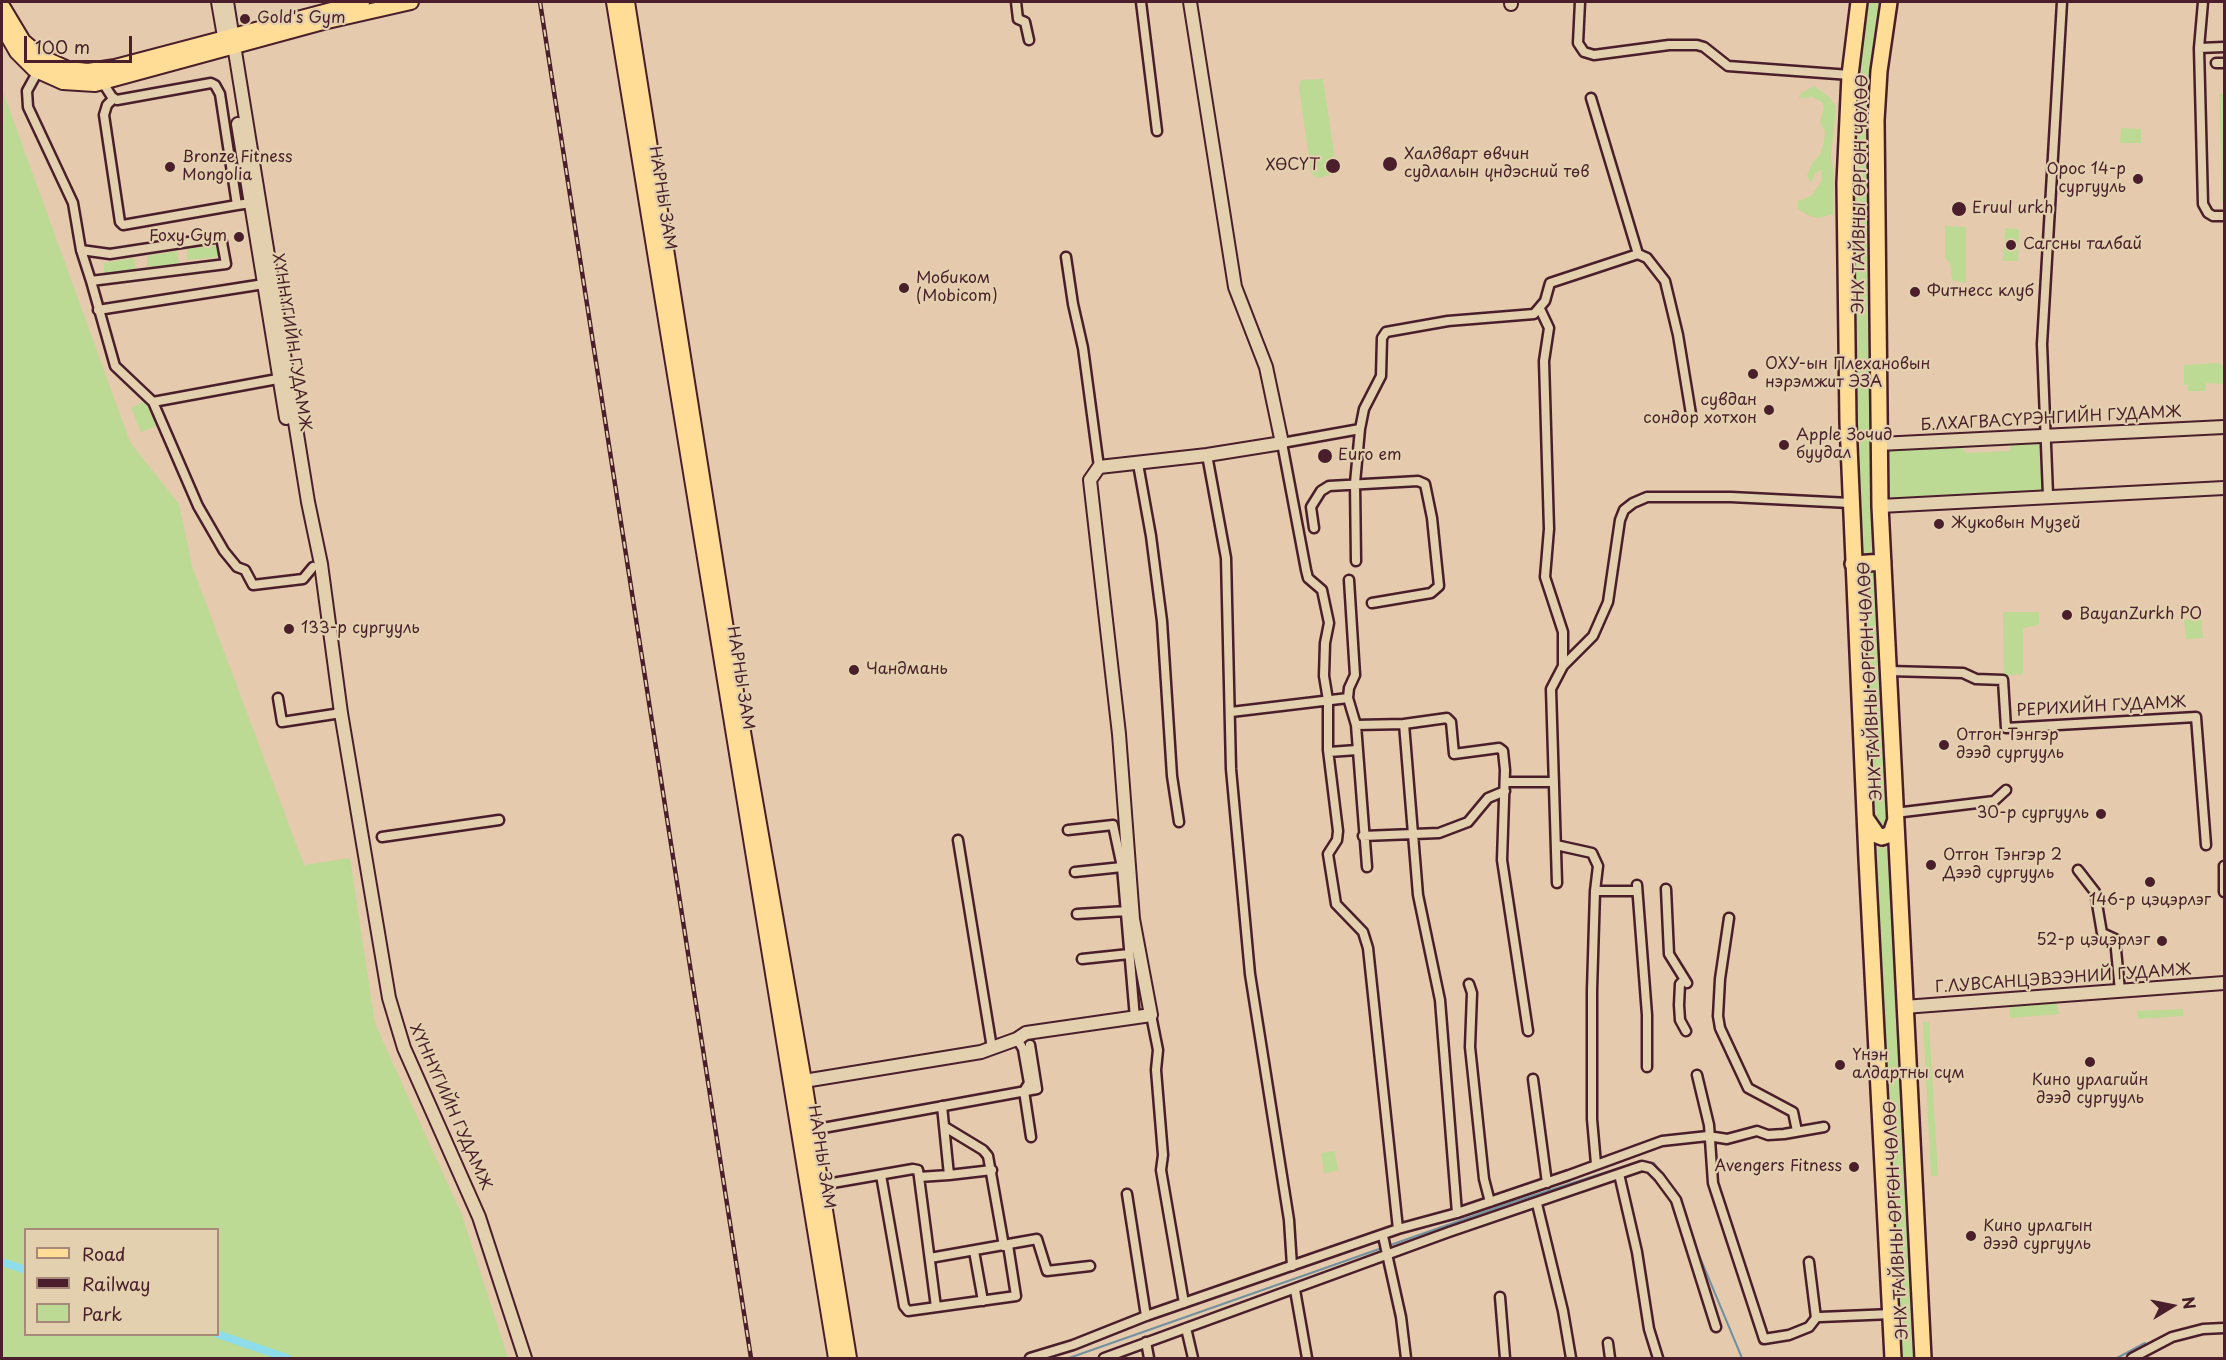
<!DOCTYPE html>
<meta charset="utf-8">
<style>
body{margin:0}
#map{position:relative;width:2226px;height:1360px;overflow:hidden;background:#e5caae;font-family:"Playpen Sans",sans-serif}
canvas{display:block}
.frame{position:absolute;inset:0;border:3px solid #4a1f2b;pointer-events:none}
.legend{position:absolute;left:24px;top:1228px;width:195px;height:108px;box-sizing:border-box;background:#e3d0ae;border:2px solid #a6897a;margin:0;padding:8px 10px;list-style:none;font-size:18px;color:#4a1f2b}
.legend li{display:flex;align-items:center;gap:12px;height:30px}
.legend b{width:30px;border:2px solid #a6897a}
.north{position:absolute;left:2142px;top:1276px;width:60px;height:60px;-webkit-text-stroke:4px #e3d0ae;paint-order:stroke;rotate:80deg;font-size:16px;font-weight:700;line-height:24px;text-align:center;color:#4a1f2b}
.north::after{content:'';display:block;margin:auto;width:21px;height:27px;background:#4a1f2b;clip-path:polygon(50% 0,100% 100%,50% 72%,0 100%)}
.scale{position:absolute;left:24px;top:36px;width:108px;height:27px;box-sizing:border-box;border:3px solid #4a1f2b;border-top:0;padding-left:8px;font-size:18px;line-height:21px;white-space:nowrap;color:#4a1f2b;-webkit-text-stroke:4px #e3d0ae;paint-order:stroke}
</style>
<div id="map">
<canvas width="2226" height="1360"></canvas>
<div class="frame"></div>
<ul class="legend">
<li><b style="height:8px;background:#ffdd96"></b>Road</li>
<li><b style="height:8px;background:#4a1f2b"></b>Railway</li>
<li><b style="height:16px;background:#bcda93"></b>Park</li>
</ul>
<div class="north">N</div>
<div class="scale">100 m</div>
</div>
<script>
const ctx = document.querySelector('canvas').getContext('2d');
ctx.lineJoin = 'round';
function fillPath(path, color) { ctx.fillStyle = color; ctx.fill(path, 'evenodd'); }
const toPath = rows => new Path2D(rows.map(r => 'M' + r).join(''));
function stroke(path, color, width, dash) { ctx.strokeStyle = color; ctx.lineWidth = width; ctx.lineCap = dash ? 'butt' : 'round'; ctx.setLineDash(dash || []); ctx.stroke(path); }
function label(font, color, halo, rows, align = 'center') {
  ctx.font = font + ' "Playpen Sans",sans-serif'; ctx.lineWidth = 4.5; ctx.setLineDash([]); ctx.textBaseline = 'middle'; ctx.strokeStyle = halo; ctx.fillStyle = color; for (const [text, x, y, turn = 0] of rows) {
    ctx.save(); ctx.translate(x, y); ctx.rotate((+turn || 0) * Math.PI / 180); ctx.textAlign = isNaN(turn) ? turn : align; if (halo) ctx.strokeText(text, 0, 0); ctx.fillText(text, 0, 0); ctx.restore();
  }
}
const green = toPath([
 [1865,2,1879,2,1869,107,1868,194,1876,555,1864,556,1857,499,1851,146,1857,60],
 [1323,79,1337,173,1317,178,1311,173,1299,87,1301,80],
 [1814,86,1829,97,1835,105,1836,111,1831,155,1834,177,1833,214,1819,218,1812,217,1798,209,1798,201,1811,196,1822,181,1821,170,1815,173,1811,183,1807,176,1812,163,1820,155,1824,141,1825,132,1820,122,1824,107,1822,102,1812,97,1799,98,1800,94],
 [2,89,130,442,179,504,192,566,304,865,350,858,375,1024,462,1215,508,1358,2,1358],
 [26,1230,218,1230,218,1334,26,1334],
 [2219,94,2224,94,2224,202,2222,202],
 [2121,128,2141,129,2141,143,2120,143],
 [1945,226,1966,227,1966,283,1952,280,1950,263,1945,258],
 [2005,228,2019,229,2018,261,2003,261],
 [218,245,220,257,187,260,187,249],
 [177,251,179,264,147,267,147,256],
 [134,258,136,270,104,273,104,263],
 [2219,363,2224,367,2224,384,2206,383,2205,391,2188,391,2188,384,2184,385,2184,365],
 [145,401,157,426,141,432,131,408],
 [2036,442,2043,449,2044,486,2042,492,1890,500,1887,497,1886,453,1890,450,1961,446,1966,453,2010,451,2011,443],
 [1865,571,1876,574,1889,832,1874,828,1860,577],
 [2003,612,2039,612,2039,625,2023,628,2023,674,2004,676],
 [2201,619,2203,638,2186,639,2184,620],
 [1883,846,1890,852,1916,1358,1898,1358,1874,851],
 [2052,1001,2057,1004,2059,1014,2010,1018,2009,1009,2012,1004],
 [2183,1009,2183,1016,2138,1019,2137,1011],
 [1923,1022,1929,1022,1938,1176,1931,1176],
 [1335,1151,1338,1171,1324,1173,1321,1153]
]);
const stream = toPath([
 [1681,1202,1696,1248,1742,1358],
 [1069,1358,1513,1202,1641,1161,1654,1163,1679,1197],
 [2117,1358,2145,1343]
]);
const canal = toPath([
 [2,1262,26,1270],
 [217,1334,287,1358]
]);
const street = toPath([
 [1016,2,1018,19,1025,22,1029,40],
 [1141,2,1157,131],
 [1580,2,1578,43,1584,52,1594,55,1669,45,1697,45,1704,47,1728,66,1850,75],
 [2203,2,2199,48,2224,47],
 [2199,48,2203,204,2208,213,2213,216,2224,216],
 [2216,63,2224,63],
 [38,71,27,91,28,107,73,203,81,250,91,281,226,264,221,237,110,254,81,250],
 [103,83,112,97,117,100,211,83,215,85,220,94,237,205,251,203],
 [1591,98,1638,254],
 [113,99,107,105,104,115,120,222,123,225,237,205],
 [1066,257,1073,304,1083,348,1099,467],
 [91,281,115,366,153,402,283,378],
 [1540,309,1549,328,1544,361,1549,529,1545,577,1563,632,1563,666],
 [98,310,264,284],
 [153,402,198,506,224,551,237,567,245,570,253,585,303,579,313,567],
 [1207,455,1226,558,1231,769,1250,974,1289,1220,1292,1266],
 [1138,464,1151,536,1162,621,1172,776,1179,822],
 [2048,495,2042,344,2062,2],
 [1314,528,1311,507,1321,491,1329,486,1418,481,1425,484,1432,518,1439,586,1431,593,1372,603],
 [1356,561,1355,483,1360,429],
 [1889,671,1963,673,1976,679,2003,680,2006,728,2196,717,2206,845],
 [278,698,282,722,341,713],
 [1348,698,1349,688,1355,675,1349,580],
 [1231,712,1348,698,1356,725,1367,867],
 [1356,725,1404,724],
 [1329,752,1357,750],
 [1505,782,1553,782],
 [1895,813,1994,801,2006,790],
 [1068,830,1113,825,1122,867,1135,1018],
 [1363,836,1439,833,1468,822,1488,798,1505,791],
 [382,837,499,820],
 [958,840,992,1048],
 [1556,845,1592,853,1598,866,1595,891,1592,990,1592,1119,1596,1164],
 [2224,866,2224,892],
 [2078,870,2095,892,2102,933,2115,939,2120,991],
 [1075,872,1122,867],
 [1557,883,1551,689,1563,666,1593,636,1608,602,1620,520,1624,510,1633,503,1647,497,1731,497,1850,503],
 [1637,885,1647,1015,1647,1067],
 [1666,889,1669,954,1687,983],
 [1595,891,1636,891],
 [1077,914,1126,911],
 [1729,918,1720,979,1718,1016,1720,1028,1748,1088,1793,1112,1797,1131],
 [1082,959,1129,954],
 [1684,980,1680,984,1679,1005,1680,1020,1686,1031],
 [1469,984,1472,993,1470,1047,1484,1179,1490,1202],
 [1151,1015,1158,1050,1156,1070,1163,1155,1161,1170,1184,1303],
 [1017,1039,1023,1049,1029,1083,1024,1091,1031,1137],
 [1697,1075,1709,1125,1713,1183,1764,1339,1789,1335,1809,1327,1816,1318,1809,1262],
 [1533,1079,1547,1183],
 [945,1127,983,1150,988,1156,1004,1246],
 [812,1130,1037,1089,1030,1045],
 [1619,1174,1637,1252,1649,1329,1658,1358],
 [881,1175,904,1306,908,1311,1016,1296,1008,1245],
 [949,1175,992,1170],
 [919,1177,936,1307],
 [821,1185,913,1169,918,1170,919,1177,949,1175,942,1106],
 [1127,1194,1146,1316],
 [1537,1204,1563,1311,1571,1358],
 [1457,1213,1440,1000,1418,895,1404,724,1447,718,1451,722,1454,754,1499,748,1503,751,1505,770,1502,860,1528,1031],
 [1398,1229,1368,948,1363,932,1336,904,1328,854,1337,840,1338,831,1328,750,1328,700,1324,676,1325,643,1329,623,1322,590,1308,578,1306,570,1282,443,1360,429,1364,409,1381,376,1382,338,1386,332,1448,321,1534,314,1545,301,1550,283,1638,254,1647,258,1665,281,1678,335,1691,414],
 [1383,1236,1401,1317,1406,1358],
 [974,1251,983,1301],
 [930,1258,1037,1239,1047,1271,1090,1266],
 [1295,1290,1307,1358],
 [1500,1297,1505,1358],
 [1820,1317,1892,1314],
 [1186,1328,1193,1358],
 [1146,1342,1149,1358],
 [1608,1343,1610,1358],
 [1030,1358,1073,1345,1146,1316,1398,1229,1457,1213,1569,1175,1662,1141,1708,1136,1727,1139,1757,1131,1768,1135,1784,1134,1824,1127],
 [1104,1358,1449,1232,1642,1166,1650,1168,1659,1177,1676,1200,1716,1327],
 [2132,1358,2172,1337,2203,1329,2224,1328]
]);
const secondary = toPath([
 [218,2,226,48],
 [227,2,308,502,321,564,341,713,389,998,404,1048,479,1217,525,1358],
 [1511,4,1511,2],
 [238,124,286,418],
 [1879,444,2224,427],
 [1880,506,2224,488],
 [1904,1007,2224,983],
 [804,1081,981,1052,1017,1039,1026,1033,1151,1015,1133,919,1119,734,1090,480,1099,467,1207,455,1282,443,1266,367,1235,287,1190,2]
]);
const primary = toPath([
 [614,2,836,1358],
 [627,2,735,686,804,1081,849,1358],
 [2,6,23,41,43,58,68,69,88,71,115,67,362,2],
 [2,26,17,52,34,69,63,82,95,84,323,22,411,2]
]);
const highway = toPath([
 [1859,2,1850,75,1845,183,1848,423,1867,859,1893,1358],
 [1889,2,1879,71,1876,120,1880,506,1923,1358],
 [1853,564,1883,562],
 [1866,819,1877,835,1882,837,1891,834,1895,822]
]);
const rail = toPath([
 [540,2,751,1358]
]);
const markers = [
 [245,19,6,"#4a1f2b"],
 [1390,164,8,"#4a1f2b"],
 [1333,166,8,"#4a1f2b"],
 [170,167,6,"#4a1f2b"],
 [2138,179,6,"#4a1f2b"],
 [1959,209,8,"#4a1f2b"],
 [239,237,6,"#4a1f2b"],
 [2011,245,6,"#4a1f2b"],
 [904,288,6,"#4a1f2b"],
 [1915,292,6,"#4a1f2b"],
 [1753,374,6,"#4a1f2b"],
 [1769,410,6,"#4a1f2b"],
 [1784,445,6,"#4a1f2b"],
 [1325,456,8,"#4a1f2b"],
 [1939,524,6,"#4a1f2b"],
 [2067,615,6,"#4a1f2b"],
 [289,629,6,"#4a1f2b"],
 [854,670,6,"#4a1f2b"],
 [1944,745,6,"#4a1f2b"],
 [2101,814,6,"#4a1f2b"],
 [1931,865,6,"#4a1f2b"],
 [2150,882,6,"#4a1f2b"],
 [2162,941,6,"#4a1f2b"],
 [2090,1062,6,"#4a1f2b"],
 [1840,1065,6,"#4a1f2b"],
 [1854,1167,6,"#4a1f2b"],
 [1971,1236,6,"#4a1f2b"]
];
const poiNames = [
 ["Gold's Gym",257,19],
 ["Халдварт өвчин",1404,155],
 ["судлалын үндэсний төв",1404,173],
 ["Bronze Fitness",182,158],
 ["Mongolia",182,176],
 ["ХӨСҮТ",1320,166,"right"],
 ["Орос 14-р",2126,170,"right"],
 ["сургууль",2126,188,"right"],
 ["Eruul urkh",1972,209],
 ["Foxy Gym",227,237,"right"],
 ["Сагсны талбай",2023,245],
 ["Мобиком",916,279],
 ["(Mobicom)",916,297],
 ["Фитнесс клуб",1927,292],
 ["ОХУ-ын Плехановын",1765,365],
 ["нэрэмжит ЭЗА",1765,383],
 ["сувдан",1757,401,"right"],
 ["сондор хотхон",1757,419,"right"],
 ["Apple Зочид",1796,436],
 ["буудал",1796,454],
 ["Euro em",1338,456],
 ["Жуковын Музей",1951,524],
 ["BayanZurkh PO",2079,615],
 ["133-р сургууль",301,629],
 ["Чандмань",866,670],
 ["Отгон Тэнгэр",1956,736],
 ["дээд сургууль",1956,754],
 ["30-р сургууль",2089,814,"right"],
 ["Отгон Тэнгэр 2",1943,856],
 ["Дээд сургууль",1943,874],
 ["146-р цэцэрлэг",2150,901,"center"],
 ["52-р цэцэрлэг",2150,941,"right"],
 ["Үнэн",1852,1056],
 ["алдартны сүм",1852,1074],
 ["Кино урлагийн",2090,1081,"center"],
 ["дээд сургууль",2090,1099,"center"],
 ["Avengers Fitness",1842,1167,"right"],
 ["Кино урлагын",1983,1227],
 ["дээд сургууль",1983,1245]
];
const streetNames = [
 ["ЭНХ ТАЙВНЫ ӨРГӨН ЧӨЛӨӨ",1861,194,-89],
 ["НАРНЫ ЗАМ",662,198,81],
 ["ХҮННҮГИЙН ГУДАМЖ",291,342,81],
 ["Б.ЛХАГВАСҮРЭНГИЙН ГУДАМЖ",2051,419,-3],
 ["НАРНЫ ЗАМ",740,678,81],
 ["ЭНХ ТАЙВНЫ ӨРГӨН ЧӨЛӨӨ",1871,681,-93],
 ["РЕРИХИЙН ГУДАМЖ",2101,707,-3],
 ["Г.ЛУВСАНЦЭВЭЭНИЙ ГУДАМЖ",2063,979,-4],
 ["ХҮННҮГИЙН ГУДАМЖ",450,1107,66],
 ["НАРНЫ ЗАМ",821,1157,81],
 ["ЭНХ ТАЙВНЫ ӨРГӨН ЧӨЛӨӨ",1897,1220,-93]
];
fillPath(green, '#bcda93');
stroke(stream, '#72919e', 2);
stroke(canal, '#8dddea', 8);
stroke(street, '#4a1f2b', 13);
stroke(secondary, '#4a1f2b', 16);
stroke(primary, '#4a1f2b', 18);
stroke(highway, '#4a1f2b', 20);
stroke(street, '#e3d0ae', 8);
stroke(secondary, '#e3d0ae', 12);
stroke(primary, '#ffdd96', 14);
stroke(highway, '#ffdd96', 15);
stroke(rail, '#4a1f2b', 4.5);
stroke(rail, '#e3d0ae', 2, [7]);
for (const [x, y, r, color] of markers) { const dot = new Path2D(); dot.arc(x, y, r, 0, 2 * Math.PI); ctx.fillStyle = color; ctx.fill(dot); stroke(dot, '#e3d0ae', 2); }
label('16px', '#4a1f2b', '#e3d0ae', poiNames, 'left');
label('16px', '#4a1f2b', '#e3d0ae', streetNames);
</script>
